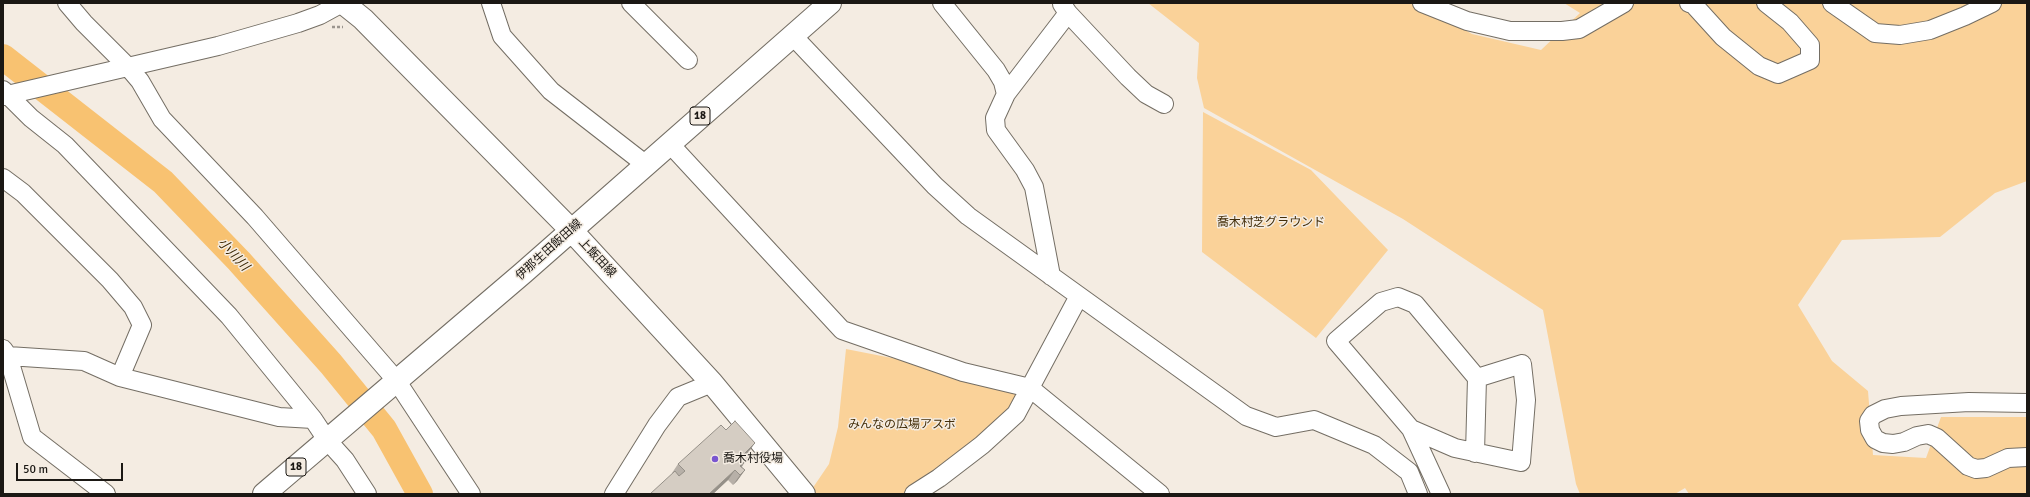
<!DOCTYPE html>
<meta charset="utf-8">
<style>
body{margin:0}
#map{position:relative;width:2030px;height:497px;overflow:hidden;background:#f4ece2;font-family:Signika,sans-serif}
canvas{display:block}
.frame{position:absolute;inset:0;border:4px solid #1b1814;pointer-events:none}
.scale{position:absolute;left:16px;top:463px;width:107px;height:18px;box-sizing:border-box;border:2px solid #1b1814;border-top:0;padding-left:5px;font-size:12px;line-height:14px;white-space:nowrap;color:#1b1814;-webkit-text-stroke:3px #f4ece2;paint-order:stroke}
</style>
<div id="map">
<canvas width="2030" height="497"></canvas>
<div class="frame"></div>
<div class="scale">50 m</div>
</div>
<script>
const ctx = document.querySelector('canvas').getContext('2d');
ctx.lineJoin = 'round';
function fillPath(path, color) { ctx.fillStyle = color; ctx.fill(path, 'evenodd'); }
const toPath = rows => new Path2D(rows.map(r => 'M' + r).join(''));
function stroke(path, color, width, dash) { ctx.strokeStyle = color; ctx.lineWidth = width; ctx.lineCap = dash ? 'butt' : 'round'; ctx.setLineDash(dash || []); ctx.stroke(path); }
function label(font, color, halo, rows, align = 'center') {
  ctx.font = font + ' Signika,"Noto Sans JP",sans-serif'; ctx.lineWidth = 3; ctx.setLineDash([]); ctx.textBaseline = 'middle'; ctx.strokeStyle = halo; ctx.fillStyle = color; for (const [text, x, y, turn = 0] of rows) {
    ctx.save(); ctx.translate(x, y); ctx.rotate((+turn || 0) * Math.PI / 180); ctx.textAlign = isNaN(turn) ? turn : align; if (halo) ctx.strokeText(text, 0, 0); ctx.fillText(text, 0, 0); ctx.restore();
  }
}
const green = toPath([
 [1148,3,1418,3,1472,34,1541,50,1580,13,1564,3,2027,3,2027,181,1995,193,1940,237,1842,240,1798,305,1832,361,1868,391,1873,455,1926,458,1941,417,2027,417,2027,494,1689,494,1685,488,1675,494,1580,494,1576,484,1543,310,1403,219,1204,108,1197,78,1199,43],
 [1203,112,1311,170,1388,250,1316,338,1202,252],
 [846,349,963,372,1026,389,1014,416,911,494,811,494,810,492,829,464,838,427]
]);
const river = toPath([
 [3,57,163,182,239,261,331,364,384,429,420,494]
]);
const path = toPath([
 [332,27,343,27]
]);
const minor = toPath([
 [67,3,84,23,129,68,140,81,162,119,255,217,396,380,471,494],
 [491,3,502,36,551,91,645,164],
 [631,3,688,60],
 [942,3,996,70,1003,82,1006,94],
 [1422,3,1467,21,1510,31,1562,31,1579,29,1624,3],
 [1689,3,1693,4,1723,37,1759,66,1778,74,1810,60,1810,45,1790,22,1766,3],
 [1832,3,1875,33,1900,35,1930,30,1965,16,1992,3],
 [1062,4,1068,13,1128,77,1146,94,1164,104],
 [792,35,935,186,968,216,1246,416,1276,427,1314,420,1374,445,1409,472,1418,494],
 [3,90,31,118,65,145,229,316,313,419,327,440,345,460,367,494],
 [3,96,218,46,298,23,320,15,342,3],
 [669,143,842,330,963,372,1030,388,1160,494],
 [3,178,23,193,110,280,133,307,142,325,120,377],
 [1051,276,1034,187,1025,170,996,130,995,118,1006,94,1068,13],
 [3,349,8,356,32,437,106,494],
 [8,356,84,361,120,377,279,417,313,419],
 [2027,403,1969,402,1901,406,1885,409,1873,415,1869,421,1870,430,1875,439,1883,443,1893,444,1904,442,1917,436,1928,434,1937,438,1968,466,1976,469,1986,468,2008,458,2027,457],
 [1411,429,1455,448,1521,462,1526,400,1522,364,1477,378],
 [614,494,657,425,678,397,712,383],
 [914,494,939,478,982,445,1016,414,1079,296],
 [1441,494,1411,429,1336,341,1381,302,1398,297,1415,304,1477,378,1475,453]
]);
const major = toPath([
 [343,3,363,19,571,230,712,383,804,494],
 [264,494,523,273,830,3]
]);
const wall = toPath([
 [748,453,745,456,742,467,745,470,737,481,733,485,728,480,713,494,672,473,678,464]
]);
const shadedWall = toPath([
 [755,443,748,453,736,464,744,454],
 [748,458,740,469,740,466],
 [735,470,728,480,713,494,709,494],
 [745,470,737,481,733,485,740,475]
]);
const building = toPath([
 [735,421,755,443,744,454,748,458,740,466,745,470,740,475,735,470,709,494,650,494,675,471,679,476,685,471,678,464,721,425,726,430,735,421]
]);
const markers = [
 [715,459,4,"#7956d0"]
];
const shields = [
 [700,116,20],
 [296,467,20]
];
const shieldNames = [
 ["18",700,116],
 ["18",296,467]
];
const parkNames = [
 ["喬木村芝グラウンド",1271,223],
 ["みんなの広場アスボ",902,425]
];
const streetNames = [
 ["伊那生田飯田線",549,250,-42],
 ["上飯田線",597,258,47]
];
const poiNames = [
 ["喬木村役場",723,459]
];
const waterNames = [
 ["小川川",233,255,47]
];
fillPath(green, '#fad299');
stroke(river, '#f8c271', 26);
stroke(minor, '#746e64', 20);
stroke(major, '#746e64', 24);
stroke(path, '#9b958e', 2.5, [3, 2]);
stroke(minor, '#fff', 18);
stroke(major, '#fff', 22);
fillPath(wall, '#b7b0a8');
fillPath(shadedWall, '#959088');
fillPath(building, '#d5cdc3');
stroke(building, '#959088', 1);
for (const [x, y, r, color] of markers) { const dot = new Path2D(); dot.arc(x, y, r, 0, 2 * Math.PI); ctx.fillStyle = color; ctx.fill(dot); stroke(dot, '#f4ece2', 1.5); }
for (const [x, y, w] of shields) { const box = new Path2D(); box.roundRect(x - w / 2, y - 9, w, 18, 3); ctx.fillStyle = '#f4ece2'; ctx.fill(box); stroke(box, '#1b1814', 1); }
label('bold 11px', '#1b1814', null, shieldNames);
label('12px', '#432e09', '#f4ece2', parkNames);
label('12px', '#1b1814', '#f4ece2', streetNames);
label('12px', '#1b1814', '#f4ece2', poiNames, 'left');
label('italic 13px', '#3d2803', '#f4ece2', waterNames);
</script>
